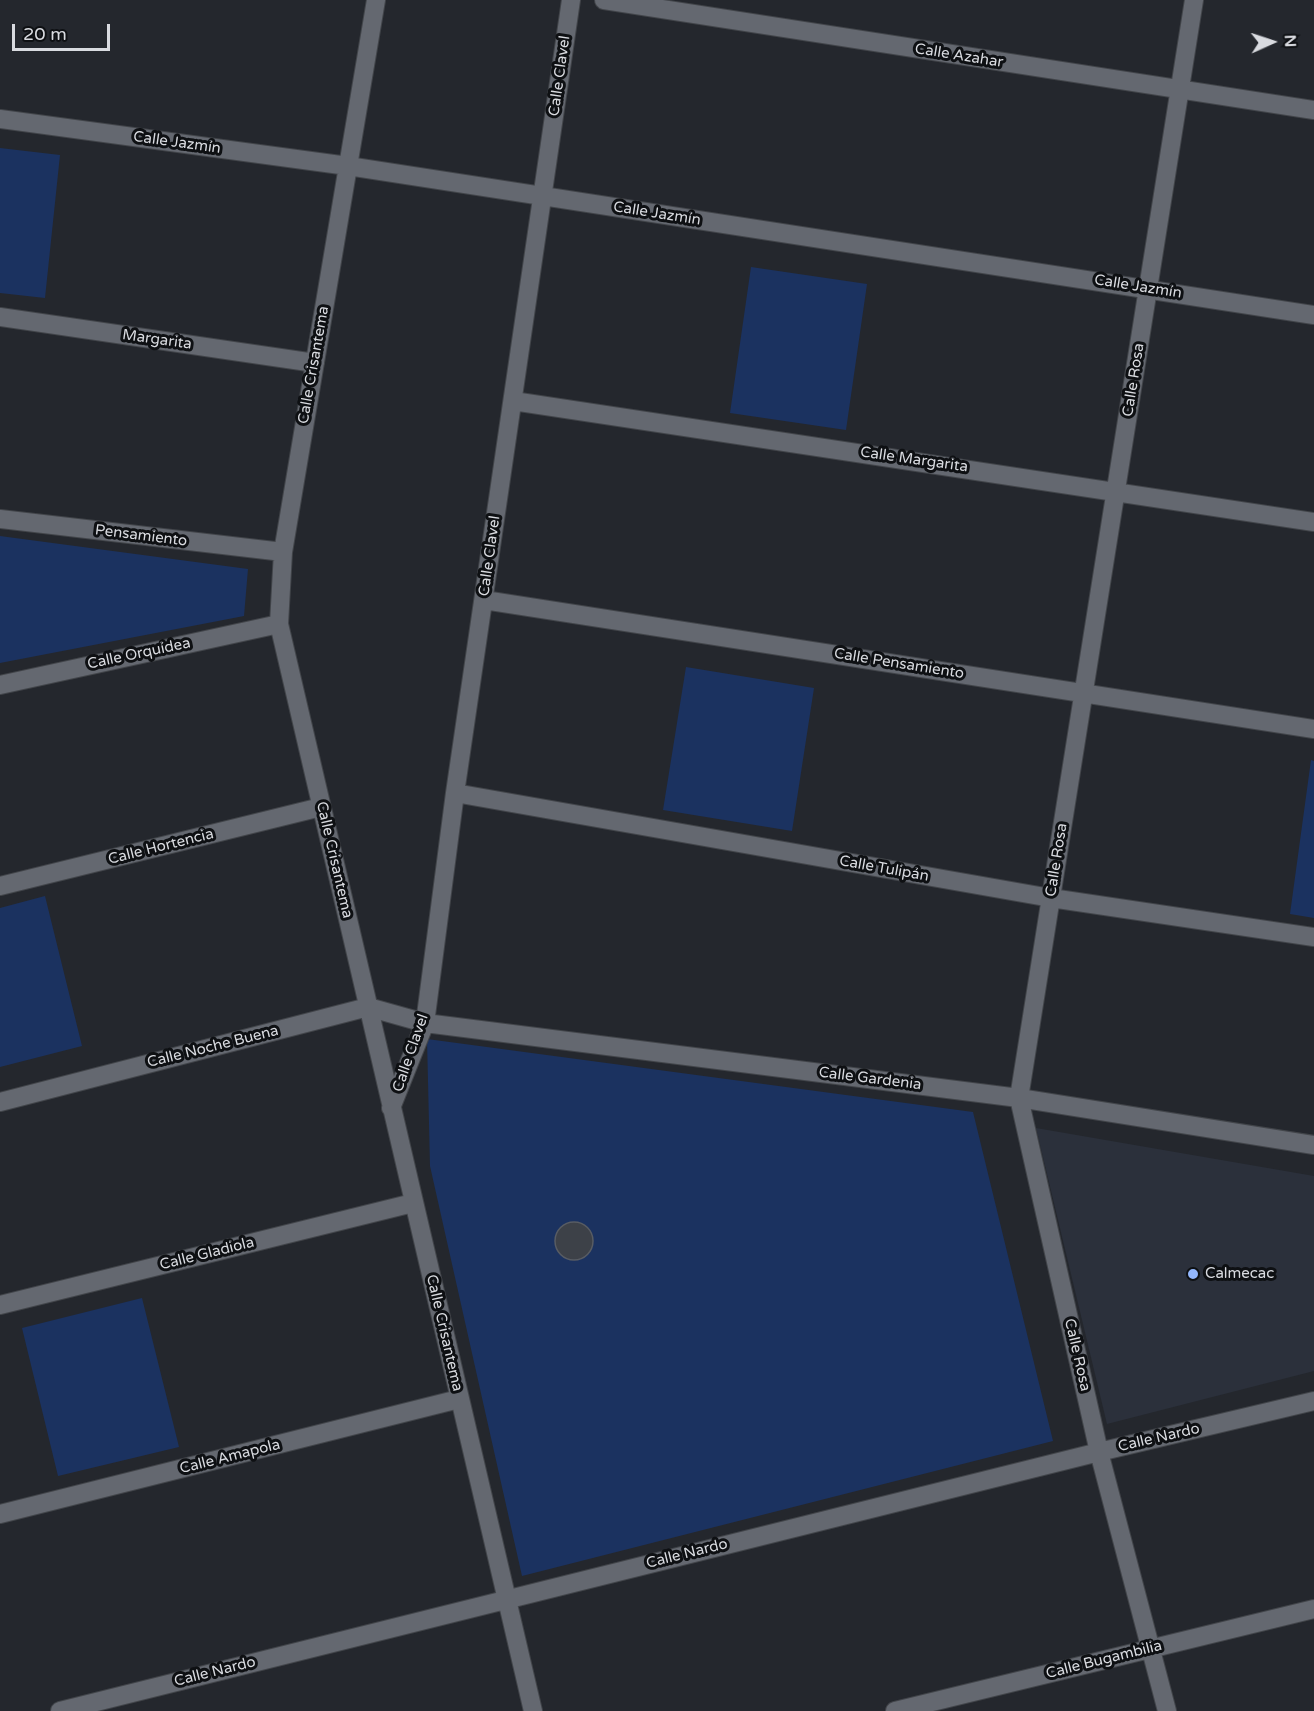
<!DOCTYPE html>
<meta charset="utf-8">
<style>
body{margin:0}
#map{position:relative;width:1314px;height:1711px;overflow:hidden;background:#24272d;font-family:"Varela Round",sans-serif}
canvas{display:block}
.north{position:absolute;left:1242px;top:12px;width:60px;height:60px;-webkit-text-stroke:4px #0e1013;paint-order:stroke;rotate:87deg;font-size:16px;font-weight:700;line-height:24px;text-align:center;color:#d9dbe0}
.north::after{content:'';display:block;margin:auto;width:21px;height:27px;background:#d9dbe0;clip-path:polygon(50% 0,100% 100%,50% 72%,0 100%)}
.scale{position:absolute;left:12px;top:24px;width:98px;height:27px;box-sizing:border-box;border:3px solid #d9dbe0;border-top:0;padding-left:8px;font-size:18px;line-height:21px;white-space:nowrap;color:#d9dbe0;-webkit-text-stroke:4px #0e1013;paint-order:stroke}
</style>
<div id="map">
<canvas width="1314" height="1711"></canvas>
<div class="north">N</div>
<div class="scale">20 m</div>
</div>
<script>
const ctx = document.querySelector('canvas').getContext('2d');
ctx.lineJoin = 'round';
function fillPath(path, color) { ctx.fillStyle = color; ctx.fill(path, 'evenodd'); }
const toPath = rows => new Path2D(rows.map(r => 'M' + r).join(''));
function stroke(path, color, width, dash) { ctx.strokeStyle = color; ctx.lineWidth = width; ctx.lineCap = dash ? 'butt' : 'round'; ctx.setLineDash(dash || []); ctx.stroke(path); }
function label(font, color, halo, rows, align = 'center') {
  ctx.font = font + ' "Varela Round",sans-serif'; ctx.lineWidth = 6; ctx.setLineDash([]); ctx.textBaseline = 'middle'; ctx.strokeStyle = halo; ctx.fillStyle = color; for (const [text, x, y, turn = 0] of rows) {
    ctx.save(); ctx.translate(x, y); ctx.rotate((+turn || 0) * Math.PI / 180); ctx.textAlign = isNaN(turn) ? turn : align; if (halo) ctx.strokeText(text, 0, 0); ctx.fillText(text, 0, 0); ctx.restore();
  }
}
const built = toPath([
 [1036,1128,1314,1176,1314,1371,1107,1424]
]);
const green = toPath([
 [0,148,60,155,45,298,0,293],
 [751,267,867,284,846,430,730,413],
 [0,536,248,569,244,616,0,663],
 [686,667,814,688,792,831,663,810],
 [1311,760,1314,761,1314,918,1290,914],
 [45,896,82,1046,0,1067,0,908],
 [427,1039,973,1112,1053,1441,522,1576,430,1166],
 [142,1298,179,1447,58,1476,22,1328]
]);
const building = toPath([
 '555 1241a19 19 0 1 1 38 0a19 19 0 1 1-38 0Z'
]);
const street = toPath([
 [376,0,283,552,279,624,533,1711],
 [604,0,1314,110],
 [0,119,348,166,1314,315],
 [0,317,315,363],
 [513,401,1314,522],
 [0,519,283,552],
 [484,600,1314,729],
 [0,685,279,624],
 [455,793,1051,898,1314,937],
 [0,886,321,807],
 [0,1102,368,1007,425,1023,1019,1098,1314,1145],
 [391,1108,425,1023,455,793,571,0],
 [0,1305,413,1203],
 [0,1514,459,1399],
 [60,1711,1099,1452,1314,1401],
 [895,1711,1314,1609],
 [1167,1711,1099,1452,1019,1098,1194,0]
]);
const markers = [
 [1193,1274,6,"#93b7fd"]
];
const streetNames = [
 ["Calle Azahar",959,56,9],
 ["Calle Clavel",560,76,-82],
 ["Calle Jazmín",177,143,8],
 ["Calle Jazmín",657,214,9],
 ["Calle Jazmín",1138,287,9],
 ["Margarita",157,340,8],
 ["Calle Crisantema",314,365,-80],
 ["Calle Rosa",1134,380,-81],
 ["Calle Margarita",914,460,8],
 ["Pensamiento",141,536,7],
 ["Calle Clavel",490,556,-82],
 ["Calle Orquídea",139,654,-12],
 ["Calle Pensamiento",899,664,9],
 ["Calle Hortencia",161,847,-14],
 ["Calle Crisantema",334,860,77],
 ["Calle Rosa",1057,860,-81],
 ["Calle Tulipán",884,869,10],
 ["Calle Noche Buena",213,1047,-14],
 ["Calle Clavel",411,1053,-71],
 ["Calle Gardenia",870,1079,7],
 ["Calle Gladiola",207,1254,-14],
 ["Calle Crisantema",444,1333,77],
 ["Calle Rosa",1077,1355,77],
 ["Calle Nardo",1159,1438,-13],
 ["Calle Amapola",230,1457,-14],
 ["Calle Nardo",687,1554,-14],
 ["Calle Bugambilia",1104,1660,-14],
 ["Calle Nardo",215,1672,-14]
];
const poiNames = [
 ["Calmecac",1205,1274]
];
fillPath(built, '#2b303b');
fillPath(green, '#1b3260');
fillPath(building, '#3d4148');
stroke(building, '#585c63', 1.5);
stroke(street, '#42454a', 20);
stroke(street, '#646870', 18);
for (const [x, y, r, color] of markers) { const dot = new Path2D(); dot.arc(x, y, r, 0, 2 * Math.PI); ctx.fillStyle = color; ctx.fill(dot); stroke(dot, '#0e1013', 2); }
label('15px', '#d9dbe0', '#0e1013', streetNames);
label('15px', '#d9dbe0', '#0e1013', poiNames, 'left');
</script>
